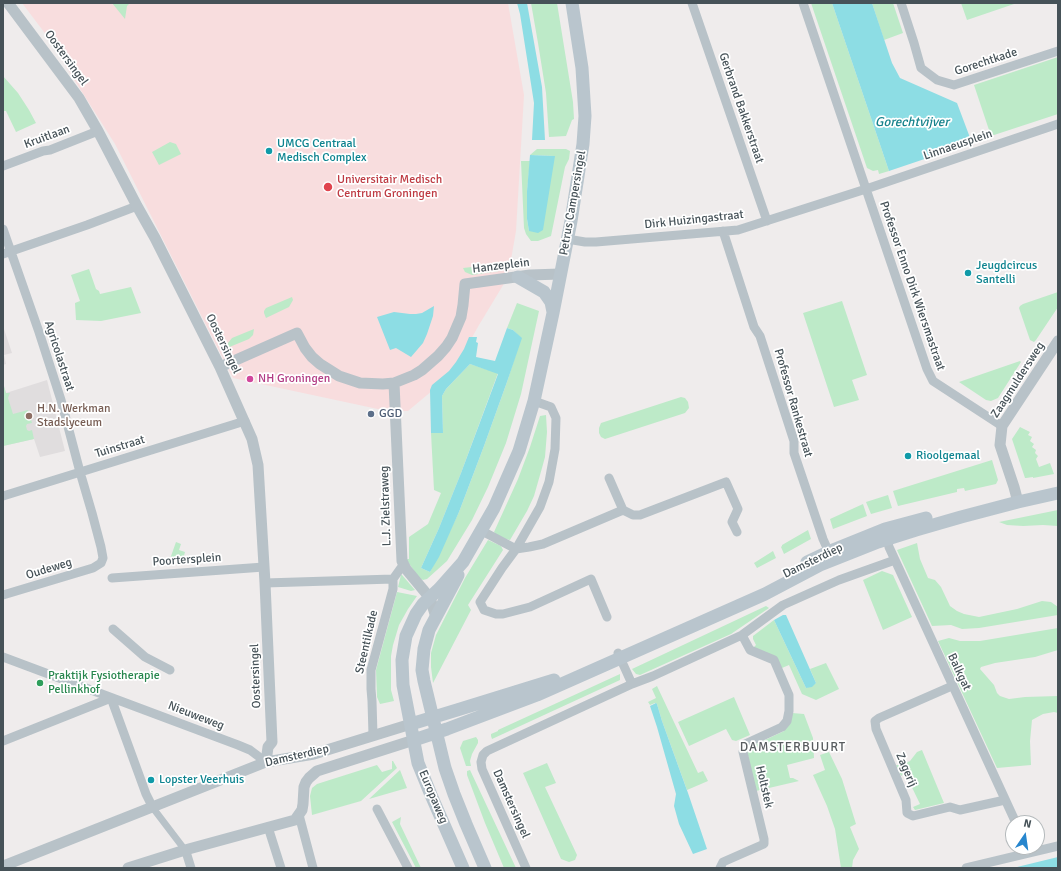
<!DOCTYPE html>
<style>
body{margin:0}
#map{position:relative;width:1061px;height:871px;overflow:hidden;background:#efecec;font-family:Signika,sans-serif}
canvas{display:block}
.frame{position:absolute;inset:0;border:4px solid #465258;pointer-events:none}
.north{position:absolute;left:1005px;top:815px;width:40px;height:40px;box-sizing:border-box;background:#fff;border:1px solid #b5babc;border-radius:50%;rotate:13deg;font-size:11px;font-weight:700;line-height:16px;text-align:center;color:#465258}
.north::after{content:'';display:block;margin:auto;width:14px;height:18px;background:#2786ce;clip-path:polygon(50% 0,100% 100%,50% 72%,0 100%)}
</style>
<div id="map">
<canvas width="1061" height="871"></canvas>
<div class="frame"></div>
<div class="north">N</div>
</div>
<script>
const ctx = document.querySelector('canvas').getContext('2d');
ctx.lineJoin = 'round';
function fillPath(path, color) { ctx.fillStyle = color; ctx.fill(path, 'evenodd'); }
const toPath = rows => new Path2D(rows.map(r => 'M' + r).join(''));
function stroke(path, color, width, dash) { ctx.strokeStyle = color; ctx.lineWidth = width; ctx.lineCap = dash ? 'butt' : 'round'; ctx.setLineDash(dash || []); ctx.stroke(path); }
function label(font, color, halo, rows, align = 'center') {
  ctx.font = font + ' Signika,sans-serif'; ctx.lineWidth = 3.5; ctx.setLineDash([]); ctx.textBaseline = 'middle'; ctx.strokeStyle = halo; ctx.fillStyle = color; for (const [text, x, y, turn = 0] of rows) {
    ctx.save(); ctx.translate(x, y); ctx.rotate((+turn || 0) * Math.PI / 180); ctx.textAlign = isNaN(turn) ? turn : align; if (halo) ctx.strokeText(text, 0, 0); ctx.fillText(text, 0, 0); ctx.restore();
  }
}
const education = toPath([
 [3,326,12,353,4,355,6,364,3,365],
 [47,380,65,451,40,457,34,439,3,446,3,382,6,393]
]);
const medical = toPath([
 [22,3,508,3,524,95,516,231,508,277,479,325,451,375,408,411,387,411,233,378,210,333,115,144,44,32]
]);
const green = toPath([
 [112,3,128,3,129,4,127,6,125,19],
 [531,3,557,3,573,102,574,119,572,120,566,136,549,137,546,93,538,43],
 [811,3,832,3,889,171,879,174,878,170,873,171,867,168],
 [872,3,893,3,903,33,884,40],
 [961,3,1014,3,1014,4,967,20],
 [1058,57,1058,114,991,136,974,85],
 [3,76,18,93,29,110,36,123,16,132,6,111,3,111],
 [170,142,176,144,181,154,159,165,152,152],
 [537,149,566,149,570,151,569,159,565,167,551,236,538,241,531,241,526,234,524,228,521,161,530,161,527,191,527,219,529,231,554,156,530,155],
 [489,265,495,267,499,271,472,275,465,272,463,268],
 [89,269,96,289,99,291,100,294,131,287,141,313,101,321,76,320,75,303,80,301,71,275],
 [1058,292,1058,307,1036,340,1034,342,1030,340,1019,308,1020,306,1023,304],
 [292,297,293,300,289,307,266,318,264,313,264,311,266,308],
 [842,301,867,375,852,380,859,400,834,407,803,313],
 [517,303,539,311,521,394,506,443,488,487,472,520,447,561,427,579,423,580,419,578,406,559,409,559,409,537,428,524,441,493,434,490,431,433,443,433,442,396,446,389,470,364,498,373,461,473,439,528,421,568,430,572,459,512,484,446,507,382,521,338,513,330,507,328],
 [254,329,253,335,249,339,227,348,228,343,232,338],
 [1020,361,1021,362,998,398,991,401,986,400,959,382],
 [3,383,6,393,10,393,8,398,13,414,28,410,32,423,27,424,26,426,27,430,29,431,32,430,34,439,3,446],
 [681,397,685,398,688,402,689,408,685,413,605,439,601,437,599,433,599,428,601,423],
 [546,415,547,432,545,457,542,468,534,496,527,511,510,540,505,539,496,535,494,532,518,479,530,447,540,416],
 [1020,427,1030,432,1028,435,1032,437,1030,441,1034,444,1032,447,1036,450,1035,453,1038,456,1036,459,1039,467,1050,463,1054,474,1033,478,1033,477,1026,478,1025,478,1012,439],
 [992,460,998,480,996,484,965,491,964,488,957,489,957,492,898,506,893,491],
 [888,495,892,508,871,514,866,502],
 [863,504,867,516,833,529,830,519],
 [1058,510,1058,526,1043,525,1023,526,1007,525,999,522],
 [808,530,811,539,784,554,781,547,782,546,782,545],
 [488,540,501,546,503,550,468,605,471,610,433,683,431,667,431,653,436,635,465,578],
 [176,542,181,544,179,550,185,552,182,563,170,559],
 [917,543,920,559,928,578,935,580,941,587,950,606,957,611,964,614,979,617,1017,609,1042,601,1051,602,1058,607,1058,615,979,628,962,629,951,625,932,626,897,550],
 [773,551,776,558,757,568,754,563],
 [882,571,893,575,912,617,883,630,863,580],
 [401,575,402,575,415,590,411,591,398,587],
 [397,592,417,596,408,609,399,625,393,645,391,656,391,690,394,701,380,704,377,697,376,670],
 [766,606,769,608,731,634,640,675,636,674,632,669],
 [774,620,806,688,816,683,810,669,826,663,839,689,816,700,802,694,789,665,782,668,754,647,756,645,753,639,753,636],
 [1058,628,1058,650,1035,657,995,663,981,667,980,669,994,685,997,693,1000,696,1009,699,1025,697,1058,696,1058,713,1054,712,1043,714,1032,720,1030,741,1031,765,997,768,938,641,949,638,960,641,980,641],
 [620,674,620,680,492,739,491,736,491,734,498,731,498,730],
 [657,686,698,773,703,771,708,781,687,790,662,721,657,704,655,703,650,705,648,702,656,698,652,689],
 [734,697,750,735,736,741,732,740,726,729,689,746,678,722],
 [792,713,804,714,813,738,814,758,787,765,790,778,793,778,799,781,756,791,747,751,748,748,784,731],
 [476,737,478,740,478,743,472,754,470,761,471,766,466,766,460,748,463,741],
 [922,750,944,803,915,810,913,807,920,804,905,773,901,776,896,765,901,765,910,761,917,752],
 [829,752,842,779,856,824,850,827,859,849,853,860,852,868,841,868,835,829,827,806,813,775,825,770,820,755],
 [392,761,393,761,397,768,361,801,312,815,310,796,312,788,317,784,377,765,382,772,392,769],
 [547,763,556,783,545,787,577,855,575,860,569,862,561,859,523,773],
 [400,770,407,788,369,799],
 [470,770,516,868,504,868,485,823,467,775,467,771],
 [401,817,400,824,421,868,416,868,392,822]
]);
const water = toPath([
 [517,3,527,3,542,87,545,140,532,140,534,103,520,14],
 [832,3,872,3,892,63,900,78,957,103,972,143,889,171],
 [530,155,555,156,543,230,538,233,529,231,527,219,527,191],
 [434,306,433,316,427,334,423,343,411,357,396,348,390,350,377,317,394,312,410,314,416,314,422,313],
 [507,328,513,330,522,338,507,382,484,446,459,512,439,557,430,572,421,568,439,528,461,473,498,374,470,364,446,389,442,396,443,433,431,433,430,390,432,385,449,371,456,362,464,349,469,337,477,337,476,342,478,343,476,357,495,361],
 [783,615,786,615,816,683,812,687,806,688,774,620],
 [656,703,657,704,662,721,688,793,707,849,693,854,679,824,674,806,676,794,657,727,650,706],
 [1058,857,1058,868,1013,868]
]);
const pedestrian = toPath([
 [153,808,185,850]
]);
const minor = toPath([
 [692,3,767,221],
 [803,3,927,369,933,381,1002,426],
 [901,3,914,43,921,68,937,80,954,85,1058,51],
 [3,166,43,151,50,150,98,131],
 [3,229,39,332,61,400,80,472,92,513,101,547,103,558,101,563,93,568,3,595],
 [723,231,754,327,760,336,794,441,794,453,823,539,831,557],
 [567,239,585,242,596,242,738,230,866,189,1058,124],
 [3,254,87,225,137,206],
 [534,401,551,407,556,418,555,449,549,482,540,507,516,549,502,568,480,602,484,610,496,614,503,614,530,607,591,579,607,617],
 [609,478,623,510],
 [3,496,245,421],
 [482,531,516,549,529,547,543,544,623,510,633,515,640,515,726,482,738,509,732,522,737,532],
 [886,534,889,547,895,560,1016,823],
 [112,578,264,567],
 [393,579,403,565],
 [265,583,393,579],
 [113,629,145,657,170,670],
 [618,653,632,684],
 [3,657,238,745,250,750,266,762],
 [952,686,879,718,875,721,876,729,906,800,907,813,913,816,950,807,960,810,1005,800],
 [373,735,372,701,371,689,371,670,393,589,393,579],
 [3,741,111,698,146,794,153,808],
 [377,809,408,868],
 [299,815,313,868],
 [268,827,281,868],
 [185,850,187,855,191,868],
 [526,868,482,769,481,762,483,755,487,751,632,684,653,676,742,635,783,605,839,580,895,560],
 [720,868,723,862,764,844,764,839,743,752,745,744,782,727,787,721,789,711,789,695,774,660,750,650,742,635],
 [966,868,1058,846]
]);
const tertiary = toPath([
 [8,3,79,98,98,131,137,206,155,238,220,367,252,439,258,465,265,583,272,742,268,747,266,762],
 [220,367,297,333,305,348,312,357,320,364,339,376,360,383,383,384,394,383,414,375,422,370,438,356,446,347,452,338,461,317,463,305,465,284,530,275,560,274],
 [394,383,402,561,406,569,430,598,436,617],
 [1018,502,1014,487,1000,445,1002,426,1058,341],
 [3,866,266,762,314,754,411,724],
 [128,868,185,850,295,820,302,810,303,804,304,787,306,782,309,778,317,771,414,740]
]);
const secondary = toPath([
 [518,277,544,292,551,302,553,312],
 [807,562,828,552,885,529,926,518],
 [458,575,454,583,429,630,424,649,422,670,424,681,445,768,454,794,466,824,485,868],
 [411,724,457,710,554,680],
 [414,740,447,729,537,695,765,594,820,565,878,542,916,530,961,517,1018,502,1058,493],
 [463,868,431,795,418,763,403,685,402,660,406,636,416,614,423,604,439,589,463,562,494,508,519,451,534,401,553,313,571,221,583,144,585,116,582,68,572,3]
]);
const markers = [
 [269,151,4,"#0f9aa8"],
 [328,187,5,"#e0444e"],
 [968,273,4,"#0f9aa8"],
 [250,379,4,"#d1479c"],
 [371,414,4,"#5c6f8a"],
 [29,416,4,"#8d6e63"],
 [908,456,4,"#0f9aa8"],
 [40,683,4,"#2e9e5b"],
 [151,780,4,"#0f9aa8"]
];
const streetNames = [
 ["Oostersingel",66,58,54],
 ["Gorechtkade",986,62,-18],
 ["Gerbrand Bakkerstraat",741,108,71],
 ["Kruitlaan",47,137,-20],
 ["Linnaeusplein",958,145,-19],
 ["Petrus Campersingel",573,203,-80],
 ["Dirk Huizingastraat",694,220,-6],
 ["Hanzeplein",501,266,-7],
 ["Professor Enno Dirk Wiersmastraat",912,286,71],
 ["Oostersingel",223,344,64],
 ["Agricolastraat",59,356,72],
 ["Zaagmuldersweg",1018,380,-57],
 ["Professor Rankestraat",793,403,74],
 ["Tuinstraat",120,447,-17],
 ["L.J. Zielstraweg",386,506,-92],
 ["Poortersplein",187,560,-4],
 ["Damsterdiep",813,561,-26],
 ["Oudeweg",49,569,-17],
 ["Steentilkade",367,642,-77],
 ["Balkgat",959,672,65],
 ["Oostersingel",256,676,-92],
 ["Nieuweweg",196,716,21],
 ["Damsterdiep",297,756,-13],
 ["Zagerij",906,770,67],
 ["Holtstek",764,787,77],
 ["Europaweg",433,797,67],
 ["Damstersingel",511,804,66]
];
const cultureNames = [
 ["UMCG Centraal",277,144],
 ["Medisch Complex",277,158],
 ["Jeugdcircus",976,266],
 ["Santelli",976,280],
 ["Rioolgemaal",916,456],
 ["Lopster Veerhuis",159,780]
];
const healthNames = [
 ["Universitair Medisch",337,180],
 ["Centrum Groningen",337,194]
];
const hotelNames = [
 ["NH Groningen",258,379]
];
const educationNames = [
 ["H.N. Werkman",37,409],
 ["Stadslyceum",37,423]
];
const serviceNames = [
 ["GGD",379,414]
];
const leisureNames = [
 ["Praktijk Fysiotherapie",48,676],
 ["Pellinkhof",48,690]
];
const waterNames = [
 ["Gorechtvijver",912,123]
];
const neighbourhoodNames = [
 ["DAMSTERBUURT",793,748]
];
fillPath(education, '#e0ddde');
fillPath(medical, '#f8ddde');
fillPath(green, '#bdeac8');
fillPath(water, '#8ddde4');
stroke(pedestrian, '#b8c2c8', 7);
stroke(minor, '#b8c2c8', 9);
stroke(tertiary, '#b8c2c8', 11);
stroke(secondary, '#b9c5cd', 13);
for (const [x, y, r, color] of markers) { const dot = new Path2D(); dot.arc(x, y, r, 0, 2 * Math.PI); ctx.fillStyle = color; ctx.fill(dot); stroke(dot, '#fff', 1.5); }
label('12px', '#465258', '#fff', streetNames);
label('12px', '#0d838f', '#fff', cultureNames, 'left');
label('12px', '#be3a42', '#fff', healthNames, 'left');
label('12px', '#b23c85', '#fff', hotelNames, 'left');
label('12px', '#785e54', '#fff', educationNames, 'left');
label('12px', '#4e5e75', '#fff', serviceNames, 'left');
label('12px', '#27864d', '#fff', leisureNames, 'left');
label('italic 13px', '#16828c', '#fff', waterNames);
ctx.letterSpacing = '1px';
label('13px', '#595d60', '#fff', neighbourhoodNames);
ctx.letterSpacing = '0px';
</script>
